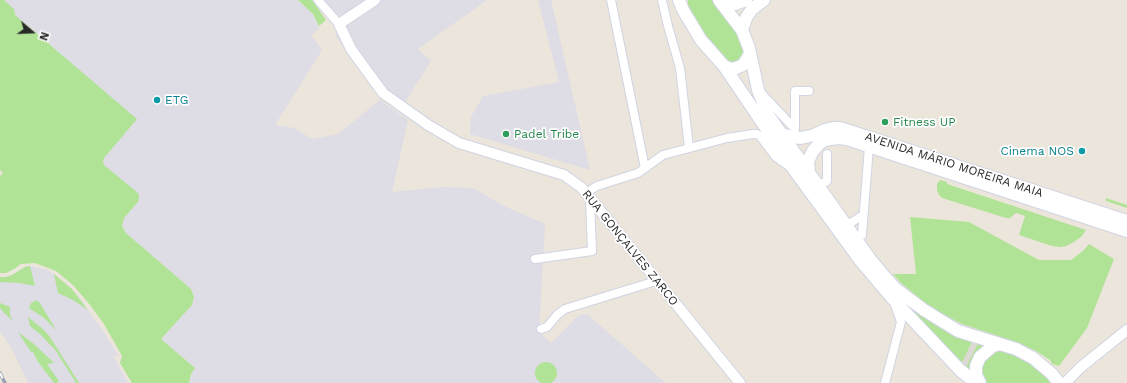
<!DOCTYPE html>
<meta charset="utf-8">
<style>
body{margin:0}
#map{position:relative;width:1127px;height:383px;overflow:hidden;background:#ece5db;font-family:"Work Sans",sans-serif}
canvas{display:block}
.north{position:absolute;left:12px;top:12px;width:40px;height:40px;-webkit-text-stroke:3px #fff;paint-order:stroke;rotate:109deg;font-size:11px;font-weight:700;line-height:16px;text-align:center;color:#292929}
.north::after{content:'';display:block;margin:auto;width:14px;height:18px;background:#292929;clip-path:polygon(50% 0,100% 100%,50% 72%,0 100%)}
</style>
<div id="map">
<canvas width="1127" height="383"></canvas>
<div class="north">N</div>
</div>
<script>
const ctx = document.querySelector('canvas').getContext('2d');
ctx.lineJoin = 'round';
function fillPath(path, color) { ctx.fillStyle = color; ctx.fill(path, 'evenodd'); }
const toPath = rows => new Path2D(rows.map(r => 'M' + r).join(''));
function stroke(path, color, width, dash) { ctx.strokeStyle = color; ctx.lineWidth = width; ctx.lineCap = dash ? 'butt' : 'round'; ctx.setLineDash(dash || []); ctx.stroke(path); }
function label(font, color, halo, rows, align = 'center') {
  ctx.font = font + ' "Work Sans",sans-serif'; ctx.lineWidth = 3.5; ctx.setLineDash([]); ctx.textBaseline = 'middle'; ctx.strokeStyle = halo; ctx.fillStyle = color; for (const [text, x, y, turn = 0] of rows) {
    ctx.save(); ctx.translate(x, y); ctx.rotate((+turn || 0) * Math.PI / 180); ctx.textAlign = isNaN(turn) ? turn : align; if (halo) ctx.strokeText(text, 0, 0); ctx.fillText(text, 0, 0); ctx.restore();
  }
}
const industrial = toPath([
 [4,0,298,0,313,14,320,28,311,35,322,50,275,125,294,128,312,139,338,134,380,100,408,120,392,192,442,187,473,188,504,206,545,224,539,332,551,343,579,315,587,314,666,383,189,383,191,374,195,368,161,339,192,305,194,297,191,289,126,233,122,226,124,218,138,202,104,165,103,162,104,158,15,15,14,9],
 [318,0,487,0,418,49,431,61,405,102,382,97,336,36,339,24],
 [538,0,551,0,590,170,470,134,471,117,483,96,559,82],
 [29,266,47,270,54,274,78,296,101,328,119,357,113,356,128,383,28,383,12,349,0,331,0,277,6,277,12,275,25,267]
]);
const green = toPath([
 [0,0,4,0,14,9,15,15,137,119,104,158,103,162,104,165,138,193,139,197,138,202,124,218,122,226,126,233,191,289,194,297,192,305,161,339,195,368,191,374,189,383,132,383,120,363,122,356,104,324,90,305,73,285,56,271,35,263,21,264,14,269,6,273,0,273,0,176,3,173,0,170],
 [298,0,312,0,326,20,319,26,313,14],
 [688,0,713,0,716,3,739,36,745,52,739,62,729,63,710,44,688,8],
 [940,180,947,182,947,184,1086,230,1082,236,1074,242,1066,246,1060,247,1052,246,1019,235,1025,216,1016,213,1010,218,1006,218,942,198,939,195,937,190,937,184],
 [1106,198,1127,205,1127,208,1106,201],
 [910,217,969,222,1039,260,1071,260,1083,251,1089,244,1114,259,1087,328,1059,366,1052,364,1050,360,1036,351,1019,343,962,324,931,308,901,283,893,274,916,274],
 [30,266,35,286,20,283,0,282,0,277,6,277,12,275,25,267],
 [54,274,72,289,88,310,73,300,58,293],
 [883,280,973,340,961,365],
 [36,300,40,303,56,330,44,318,29,308,31,303],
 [0,303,10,307,10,315,13,321,3,312,0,308],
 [28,317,43,329,50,337,79,383,76,383,56,351,40,334,30,326],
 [18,332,34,344,54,363,47,364,59,381,57,383,54,383,38,362,33,352,31,352],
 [979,341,988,344,972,376,965,369],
 [1004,349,1036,365,1055,383,984,383,980,376,982,359,987,354],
 '535 373a11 11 0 1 1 22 0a11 11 0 1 1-22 0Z'
]);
const plaza = toPath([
 [973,340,979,341,965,369,961,365]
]);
const minor = toPath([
 [318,0,339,24],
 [611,0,645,168],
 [662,0,668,26,680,68,689,148],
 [761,93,795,129,795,91,809,91],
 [818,186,827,181,827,154],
 [586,193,597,186,638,173,663,155,727,138,753,134,757,134,760,136,776,157,790,167],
 [846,226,863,215],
 [862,235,869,147],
 [535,259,592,251,590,199],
 [541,329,547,327,558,314,565,309,656,281],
 [885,383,901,322,895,305]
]);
const tertiary = toPath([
 [375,0,339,24,351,49,383,93,428,125,459,143,564,175,582,188,740,383],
 [1065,383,1081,367,1127,330]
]);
const secondary = toPath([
 [679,0,683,10,701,40,724,66,795,171,860,260,892,298,960,370,976,383],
 [719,0,742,30,749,48,758,90,768,115,870,259,884,276,896,289,924,310,958,331,1016,349,1033,358,1052,374,1059,383],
 [722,4,735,4,746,0],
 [742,30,746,18,752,9,764,0],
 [724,66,731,69,736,68,743,65,750,54],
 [781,134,793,137,801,138,814,135,825,130,833,128,840,128,1127,221],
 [809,173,808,161,813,151,819,144,825,140,837,138,847,139,1127,231],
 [980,383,976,375,976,366,980,357,993,346,1000,344]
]);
const rail = toPath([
 [0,373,5,383]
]);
const markers = [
 [157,100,4,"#0f9aa8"],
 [885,122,4,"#2e9e5b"],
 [506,134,4,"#2e9e5b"],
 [1082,151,4,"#0f9aa8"]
];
const cultureNames = [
 ["ETG",165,100],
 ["Cinema NOS",1074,151,"right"]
];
const leisureNames = [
 ["Fitness UP",893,122],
 ["Padel Tribe",514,134]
];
const streetNames = [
 ["AVENIDA MÁRIO MOREIRA MAIA",954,165,18],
 ["RUA GONÇALVES ZARCO",630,248,51]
];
fillPath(industrial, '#dedce4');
fillPath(green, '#b1e397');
fillPath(plaza, '#dcd8d2');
stroke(minor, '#d0d4e3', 10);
stroke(tertiary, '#d0d4e3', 12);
stroke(secondary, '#d0d4e3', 14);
stroke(minor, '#fff', 8);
stroke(tertiary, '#fff', 10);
stroke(secondary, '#fff', 12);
stroke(rail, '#9ea1b4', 3.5);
stroke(rail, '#fff', 2, [6]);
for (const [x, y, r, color] of markers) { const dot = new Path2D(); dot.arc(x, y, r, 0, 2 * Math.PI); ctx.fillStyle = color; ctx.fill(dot); stroke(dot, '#fff', 1.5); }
label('12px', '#0d838f', '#fff', cultureNames, 'left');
label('12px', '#27864d', '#fff', leisureNames, 'left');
label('12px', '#292929', '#fff', streetNames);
</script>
